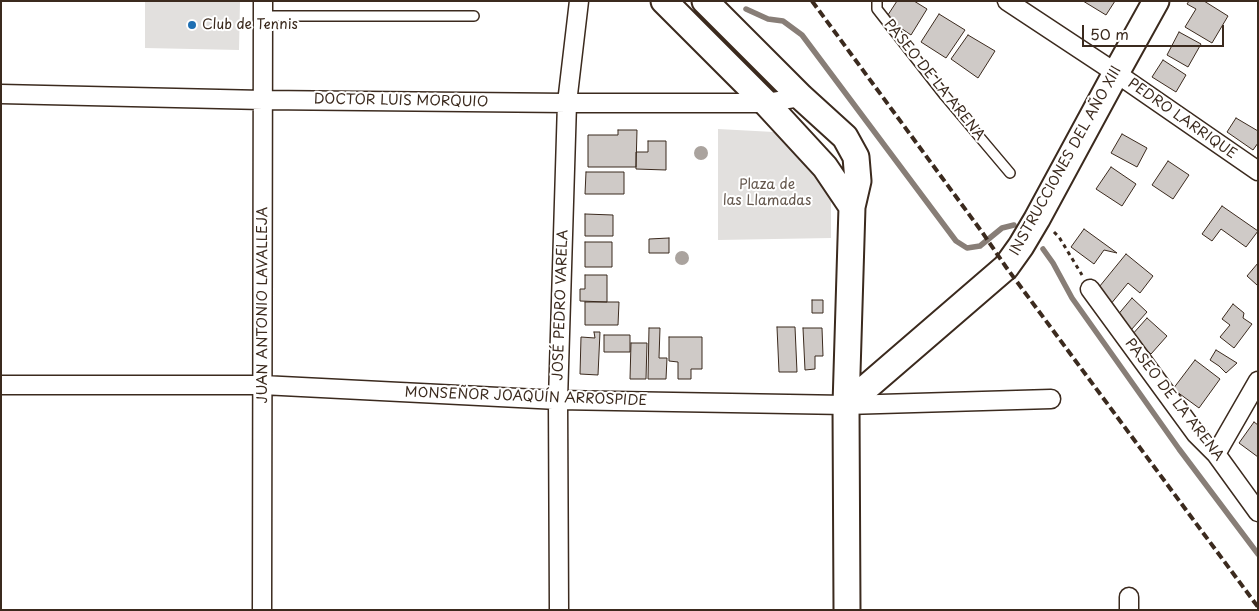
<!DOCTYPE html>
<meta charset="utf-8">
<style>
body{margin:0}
#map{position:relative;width:1259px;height:611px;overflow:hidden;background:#fff;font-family:"Playpen Sans",sans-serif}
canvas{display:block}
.frame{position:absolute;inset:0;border:2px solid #3b2a1e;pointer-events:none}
.scale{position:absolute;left:1082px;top:25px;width:142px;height:22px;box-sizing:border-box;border:2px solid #3b2a1e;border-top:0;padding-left:6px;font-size:15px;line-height:18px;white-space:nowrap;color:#3b2a1e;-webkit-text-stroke:4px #fff;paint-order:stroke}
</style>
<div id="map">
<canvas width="1259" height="611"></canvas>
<div class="frame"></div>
<div class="scale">50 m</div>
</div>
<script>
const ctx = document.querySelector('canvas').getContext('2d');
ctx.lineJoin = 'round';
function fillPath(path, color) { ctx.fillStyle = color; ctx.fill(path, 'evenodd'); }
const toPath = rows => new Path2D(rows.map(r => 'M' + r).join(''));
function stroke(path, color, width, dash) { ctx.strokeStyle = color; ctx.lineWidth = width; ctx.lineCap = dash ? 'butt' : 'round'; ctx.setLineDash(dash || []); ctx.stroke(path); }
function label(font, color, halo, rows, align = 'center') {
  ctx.font = font + ' "Playpen Sans",sans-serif'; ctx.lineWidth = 4; ctx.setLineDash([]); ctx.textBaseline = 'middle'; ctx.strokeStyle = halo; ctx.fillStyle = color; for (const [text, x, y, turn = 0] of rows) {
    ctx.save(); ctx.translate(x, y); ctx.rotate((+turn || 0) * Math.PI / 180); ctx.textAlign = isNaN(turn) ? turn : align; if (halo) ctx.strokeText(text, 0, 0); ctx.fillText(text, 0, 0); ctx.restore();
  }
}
const green = toPath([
 [145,1,240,1,239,50,145,48],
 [718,129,774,132,819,178,831,200,831,238,718,240]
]);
const stream = toPath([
 [746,9,768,19,783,21,802,35,956,241,967,248,980,246,1002,228,1014,225],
 [1043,249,1053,263,1072,298,1116,360,1179,449,1258,554]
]);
const building = toPath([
 [897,1,914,1,927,9,911,35,886,18,897,1],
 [1083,1,1115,1,1106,15,1083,1],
 [1189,1,1204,1,1228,16,1212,43,1185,27,1196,9,1187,4,1189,1],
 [939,14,965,30,946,58,921,42,939,14],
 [1179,32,1201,44,1188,67,1167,55,1179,32],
 [968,35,995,51,978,78,951,59,968,35],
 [1163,60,1186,75,1176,92,1152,77,1163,60],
 [1236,118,1258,131,1258,143,1253,150,1227,132,1236,118],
 [618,130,637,130,636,167,588,167,588,135,618,135,618,130],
 [1122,134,1147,148,1137,167,1111,153,1122,134],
 [648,141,666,141,666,170,636,169,636,152,648,152,648,141],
 [1168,161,1189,175,1173,199,1152,185,1168,161],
 [1111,167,1136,184,1122,206,1096,189,1111,167],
 [586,172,624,172,624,194,585,194,586,172],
 [1222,206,1258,231,1246,247,1221,229,1212,241,1202,234,1222,206],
 [585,214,613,215,613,236,585,236,585,214],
 [1084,229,1117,253,1104,250,1094,264,1071,247,1084,229],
 [669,238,669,253,649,253,649,239,669,238],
 [585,242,612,242,612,267,585,267,585,242],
 [1126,254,1153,276,1140,293,1128,283,1110,305,1095,292,1126,254],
 [1258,263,1258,284,1257,285,1247,276,1258,263],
 [585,275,607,275,607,302,580,301,580,289,585,289,585,275],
 [1132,298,1147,312,1131,330,1116,317,1132,298],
 [812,300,823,300,823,313,812,313,812,300],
 [585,302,619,302,618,325,585,325,585,302],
 [1233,304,1244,313,1243,318,1252,324,1234,348,1220,337,1230,325,1222,319,1233,304],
 [1147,318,1167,336,1151,354,1131,336,1147,318],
 [777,327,795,327,797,372,779,372,777,327],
 [649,328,660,328,659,358,667,358,666,379,648,379,649,328],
 [803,328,822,328,823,356,815,356,815,369,805,370,803,328],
 [594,332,600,332,598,375,580,374,581,337,595,338,594,332],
 [604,335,630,335,630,352,604,352,604,335],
 [669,337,702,337,702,369,691,369,691,379,678,379,678,362,669,361,669,337],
 [631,343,647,343,646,379,630,379,631,343],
 [1216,350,1237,363,1226,373,1219,366,1210,360,1216,350],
 [1195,360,1220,379,1199,408,1173,389,1195,360],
 [1254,422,1258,425,1258,457,1239,443,1254,422]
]);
const path = toPath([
 [1054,232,1059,237,1082,275]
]);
const lane = toPath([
 [877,1,877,9,945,96,1010,173],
 [263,16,474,16]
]);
const street = toPath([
 [1007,1,1116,73,1258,171],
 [1,94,263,100,567,103,766,103,801,97],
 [1090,289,1196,434,1216,454,1258,512],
 [1,385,262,385,558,400,846,405,1051,399],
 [1216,454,1258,381],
 [1129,597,1129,610],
 [262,610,263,1],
 [559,610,558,400,567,103,579,1]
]);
const secondary = toPath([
 [664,1,766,103,825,167,852,207],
 [705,1,801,97,845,137,856,157,858,181,852,207,846,405,847,610],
 [846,405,1006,267,1021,246,1037,219,1116,73,1156,1]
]);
const rail = toPath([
 [812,1,982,232,1006,267,1258,607]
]);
const trees = [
 [701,153],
 [682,258]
];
const markers = [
 [192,25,5,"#1f6fb2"]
];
const poiNames = [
 ["Club de Tennis",202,25]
];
const streetNames = [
 ["PASEO DE LA ARENA",934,80,51],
 ["DOCTOR LUIS MORQUIO",401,101,1],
 ["PEDRO LARRIQUE",1182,119,35],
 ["INSTRUCCIONES DEL AÑO XIII",1066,161,-61],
 ["JUAN ANTONIO LAVALLEJA",263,305,-90],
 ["JOSÉ PEDRO VARELA",561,305,-88],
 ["MONSEÑOR JOAQUÍN ARROSPIDE",526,397,2],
 ["PASEO DE LA ARENA",1174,400,52]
];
const parkNames = [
 ["Plaza de",767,185],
 ["las Llamadas",767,201]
];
fillPath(green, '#e2e0de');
stroke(stream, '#887e77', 5.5);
fillPath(building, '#cfcac7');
stroke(building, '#3b2a1e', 1);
stroke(lane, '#3b2a1e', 12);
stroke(street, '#3b2a1e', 21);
stroke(secondary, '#3b2a1e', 29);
stroke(path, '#3b2a1e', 3, [4, 4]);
stroke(lane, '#fff', 9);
stroke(street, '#fff', 18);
stroke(secondary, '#fff', 25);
stroke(rail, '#3b2a1e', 4, [8, 4]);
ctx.fillStyle = '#aaa39e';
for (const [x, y] of trees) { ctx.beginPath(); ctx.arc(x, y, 7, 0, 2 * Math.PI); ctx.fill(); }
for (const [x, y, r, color] of markers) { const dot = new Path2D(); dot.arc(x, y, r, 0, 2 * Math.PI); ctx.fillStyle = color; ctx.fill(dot); stroke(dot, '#fff', 2); }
label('14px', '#3b2a1e', '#fff', poiNames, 'left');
label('14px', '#3b2a1e', '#fff', streetNames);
label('14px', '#65584e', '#fff', parkNames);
</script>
